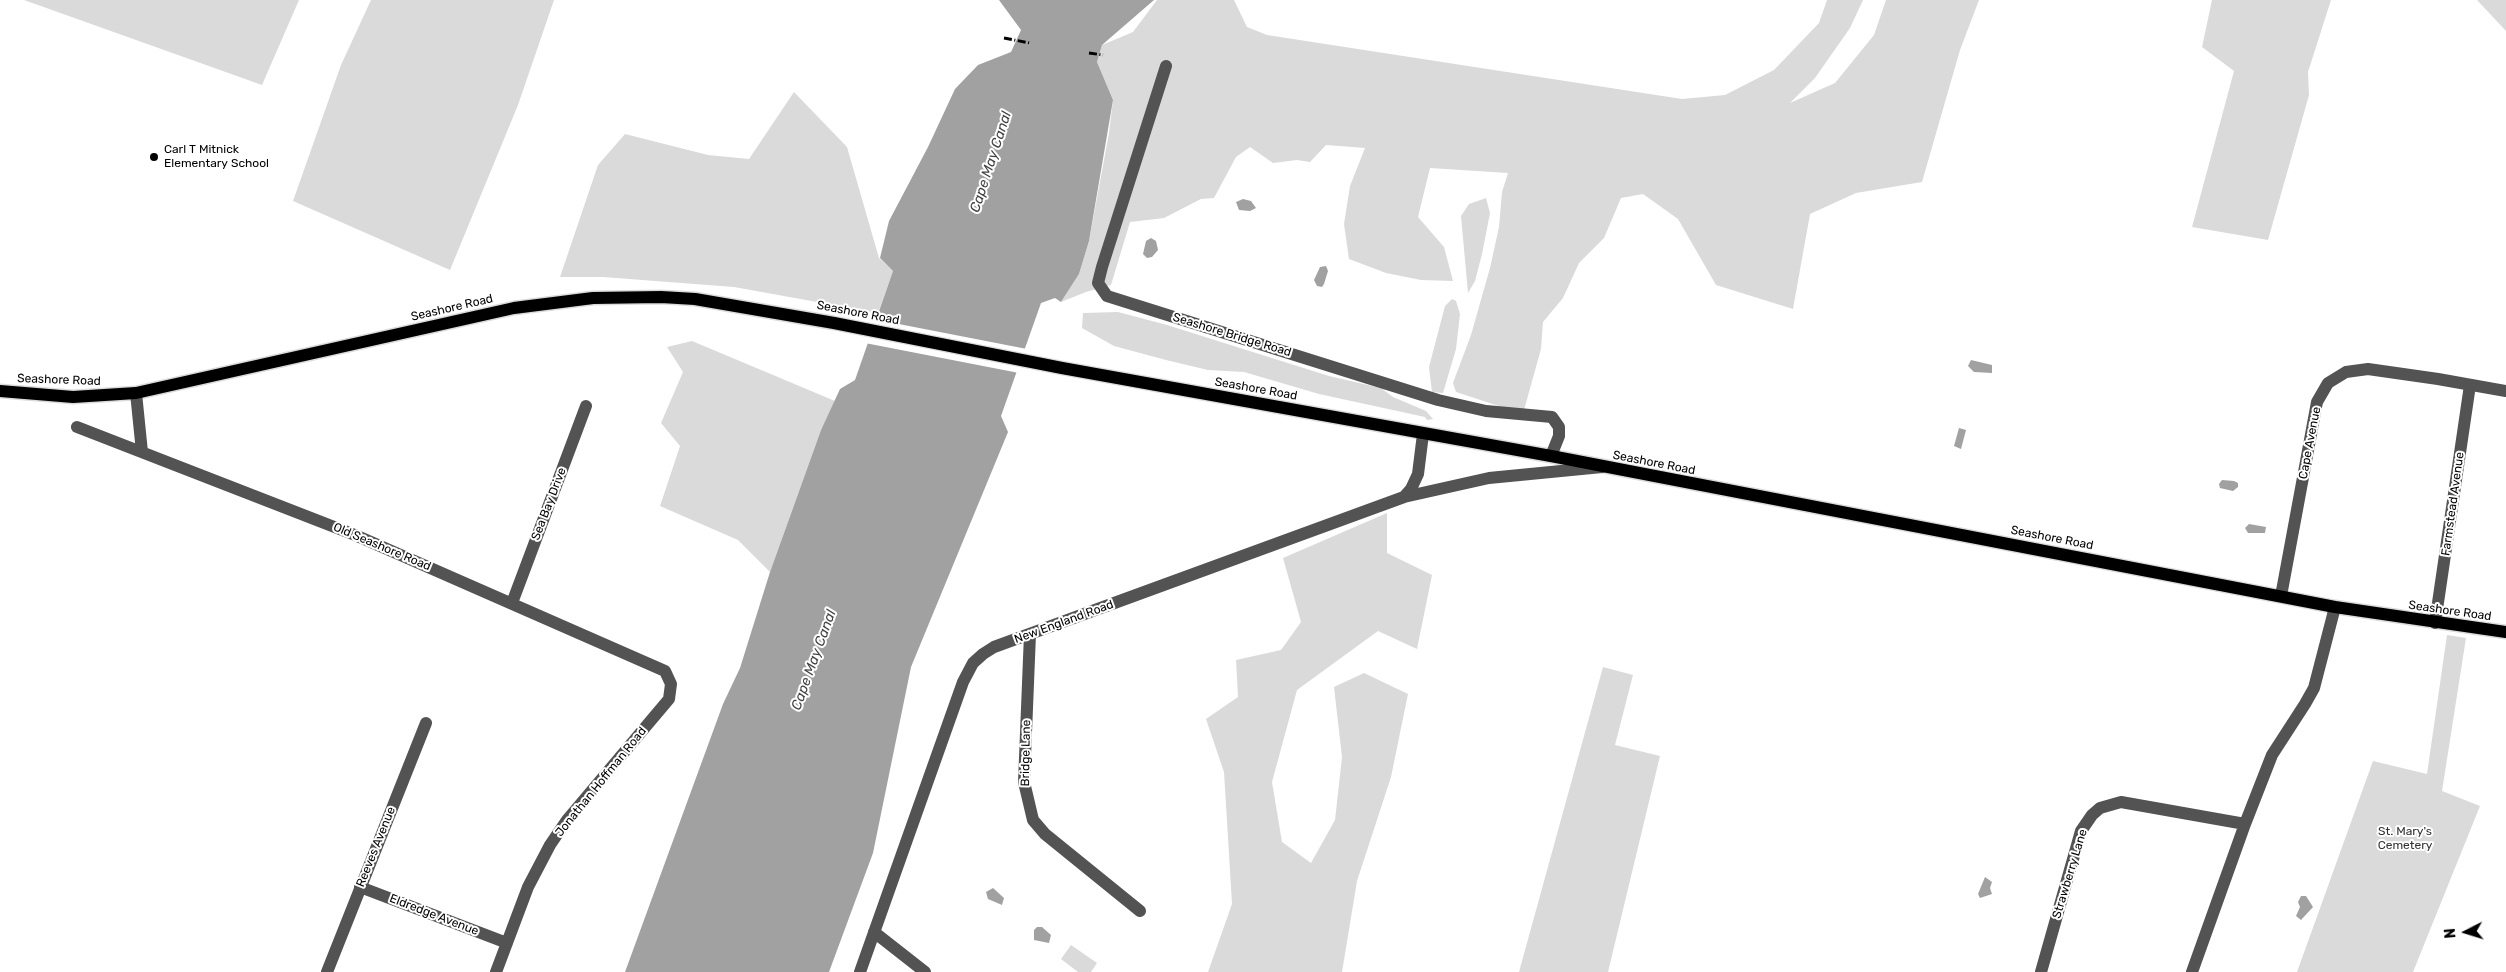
<!DOCTYPE html>
<style>
body{margin:0}
#map{position:relative;width:2506px;height:972px;overflow:hidden;background:#fff;font-family:Rubik,sans-serif}
canvas{display:block}
.north{position:absolute;left:2441px;top:907px;width:50px;height:50px;-webkit-text-stroke:4px #fff;paint-order:stroke;rotate:265deg;font-size:14px;font-weight:700;line-height:20px;text-align:center;color:#000}
.north::after{content:'';display:block;margin:auto;width:18px;height:22px;background:#000;clip-path:polygon(50% 0,100% 100%,50% 72%,0 100%)}
</style>
<div id="map">
<canvas width="2506" height="972"></canvas>
<div class="north">N</div>
</div>
<script>
const ctx = document.querySelector('canvas').getContext('2d');
ctx.lineJoin = 'round';
function fillPath(path, color) { ctx.fillStyle = color; ctx.fill(path, 'evenodd'); }
const toPath = rows => new Path2D(rows.map(r => 'M' + r).join(''));
function stroke(path, color, width, dash) { ctx.strokeStyle = color; ctx.lineWidth = width; ctx.lineCap = dash ? 'butt' : 'round'; ctx.setLineDash(dash || []); ctx.stroke(path); }
function label(font, color, halo, rows, align = 'center') {
  ctx.font = font + ' Rubik,sans-serif'; ctx.lineWidth = 4; ctx.setLineDash([]); ctx.textBaseline = 'middle'; ctx.strokeStyle = halo; ctx.fillStyle = color; for (const [text, x, y, turn = 0] of rows) {
    ctx.save(); ctx.translate(x, y); ctx.rotate((+turn || 0) * Math.PI / 180); ctx.textAlign = isNaN(turn) ? turn : align; if (halo) ctx.strokeText(text, 0, 0); ctx.fillText(text, 0, 0); ctx.restore();
  }
}
const green = toPath([
 [24,0,299,0,262,85],
 [371,0,554,0,518,105,450,270,293,201,341,65],
 [1157,0,1234,0,1247,27,1267,35,1682,99,1725,95,1774,70,1819,23,1827,0,1863,0,1850,28,1815,78,1790,103,1835,83,1874,35,1886,0,1979,0,1960,50,1922,182,1856,193,1810,214,1793,309,1716,285,1678,219,1643,194,1621,198,1604,238,1579,263,1563,298,1543,322,1541,349,1524,410,1502,407,1456,392,1453,383,1471,335,1490,268,1499,227,1502,192,1508,173,1430,168,1418,217,1444,247,1453,281,1421,280,1386,273,1349,259,1344,224,1350,186,1365,148,1326,145,1310,162,1297,160,1273,163,1250,147,1236,157,1214,198,1201,199,1164,218,1130,222,1111,285,1086,292,1061,302,1079,274,1089,241,1109,133,1113,100,1097,62,1102,45,1133,32],
 [2212,0,2331,0,2308,72,2309,95,2268,240,2192,227,2234,71,2202,47],
 [2477,0,2506,0,2506,31],
 [794,92,847,147,879,258,893,271,878,313,734,287,603,277,560,277,598,165,625,134,708,155,749,159],
 [1486,198,1490,213,1482,254,1475,281,1468,293,1461,216,1469,204],
 [1452,299,1456,301,1460,314,1456,349,1443,393,1432,392,1429,367,1445,306],
 [1118,312,1167,325,1329,376,1381,388,1393,397,1426,411,1433,419,1427,420,1425,417,1319,394,1244,372,1208,370,1166,360,1114,346,1082,328,1083,313],
 [692,341,835,401,821,430,770,572,738,540,660,506,680,446,661,423,683,372,667,347],
 [1387,513,1387,553,1432,575,1417,649,1378,631,1297,690,1272,782,1282,842,1311,863,1335,820,1342,757,1334,687,1364,673,1408,694,1391,777,1357,881,1342,972,1208,972,1232,904,1224,772,1206,719,1238,697,1236,660,1281,650,1301,622,1283,558],
 [2447,635,2466,638,2442,791,2480,806,2413,972,2297,972,2373,761,2427,774],
 [1603,667,1633,675,1615,745,1660,756,1608,972,1519,972],
 [1071,945,1097,963,1091,972,1078,972,1061,959]
]);
const water = toPath([
 [999,0,1154,0,1102,45,1097,62,1113,100,1089,241,1079,274,1061,302,1055,298,1041,303,1001,416,1008,432,911,667,873,853,829,972,625,972,723,704,740,668,770,572,821,430,840,389,855,380,893,271,880,258,889,221,928,147,955,89,978,65,1011,52,1021,30],
 [1243,199,1251,201,1256,208,1250,211,1239,210,1236,202],
 [1151,238,1156,241,1158,250,1152,257,1147,258,1143,254,1146,241],
 [1326,266,1328,271,1324,284,1322,287,1317,286,1314,280,1320,267],
 [1971,360,1992,365,1992,373,1974,372,1968,366],
 [1959,428,1966,430,1961,449,1954,446],
 [2222,480,2234,481,2238,483,2238,487,2233,491,2220,488,2219,484],
 [2249,524,2266,527,2265,533,2248,533,2245,528],
 [1985,877,1992,882,1990,888,1992,894,1980,898,1978,894],
 [993,888,1004,898,1002,905,988,899,986,892],
 [2301,896,2306,896,2313,907,2301,920,2296,916,2300,907,2298,902],
 [1037,927,1042,927,1051,935,1049,943,1034,940,1034,930]
]);
const pier = toPath([
 [873,319,1027,349,1019,373,865,343]
]);
const minor = toPath([
 [1166,66,1102,267,1098,283,1107,296,1438,400,1486,411,1552,417,1559,427,1559,436,1551,456],
 [136,393,142,452],
 [77,427,355,535,665,671,671,684,669,699,567,820,550,845,528,887,496,972],
 [1404,497,1489,478,1602,467],
 [2281,596,2317,402,2328,383,2346,372,2368,369,2438,379,2506,391],
 [512,603,586,406],
 [2435,623,2470,385],
 [1030,634,1024,782,1033,820,1045,834,1140,911],
 [2245,824,2272,755,2305,704,2314,688,2335,607],
 [360,887,507,943],
 [874,932,925,972],
 [327,972,426,723],
 [860,972,963,682,973,663,983,654,994,647,1404,497,1411,489,1418,474,1423,434],
 [2041,972,2081,831,2092,815,2100,808,2121,802,2245,824,2192,972]
]);
const major = toPath([
 [0,391,73,397,136,393,514,308,593,298,661,297,695,299,834,323,1062,368,1551,456,2335,607,2506,632]
]);
const rail = toPath([
 [1004,38,1030,43],
 [1089,53,1103,55]
]);
const markers = [
 [154,157,5,"#000"]
];
const poiNames = [
 ["Carl T Mitnick",164,150],
 ["Elementary School",164,164]
];
const streetNames = [
 ["Seashore Road",452,308,-13],
 ["Seashore Road",858,313,11],
 ["Seashore Bridge Road",1232,335,17],
 ["Seashore Road",59,380,2],
 ["Seashore Road",1256,389,10],
 ["Cape Avenue",2310,443,-79],
 ["Seashore Road",1654,463,11],
 ["Sea Bay Drive",549,504,-69],
 ["Farmstead Avenue",2453,504,-82],
 ["Seashore Road",2052,538,11],
 ["Old Seashore Road",382,547,23],
 ["Seashore Road",2450,611,8],
 ["New England Road",1064,622,-20],
 ["Bridge Lane",1026,753,-89],
 ["Jonathan Hoffman Road",601,782,-51],
 ["Reeves Avenue",376,847,-68],
 ["Strawberry Lane",2070,874,-73],
 ["Eldredge Avenue",434,915,21]
];
const parkNames = [
 ["St. Mary's",2405,832],
 ["Cemetery",2405,846]
];
const waterNames = [
 ["Cape May Canal",991,162,-72],
 ["Cape May Canal",814,660,-70]
];
fillPath(green, '#dadada');
fillPath(water, '#a1a1a1');
fillPath(pier, '#fff');
stroke(major, '#dbdbdb', 15);
stroke(minor, '#535353', 12);
stroke(major, '#000', 12);
stroke(rail, '#000', 3, [8, 2.5, 1, 2.5]);
for (const [x, y, r, color] of markers) { const dot = new Path2D(); dot.arc(x, y, r, 0, 2 * Math.PI); ctx.fillStyle = color; ctx.fill(dot); stroke(dot, '#fff', 2); }
label('12px', '#000', '#fff', poiNames, 'left');
label('12px', '#000', '#fff', streetNames);
label('12px', '#313131', '#fff', parkNames);
label('italic 14px', '#424242', '#fff', waterNames);
</script>
